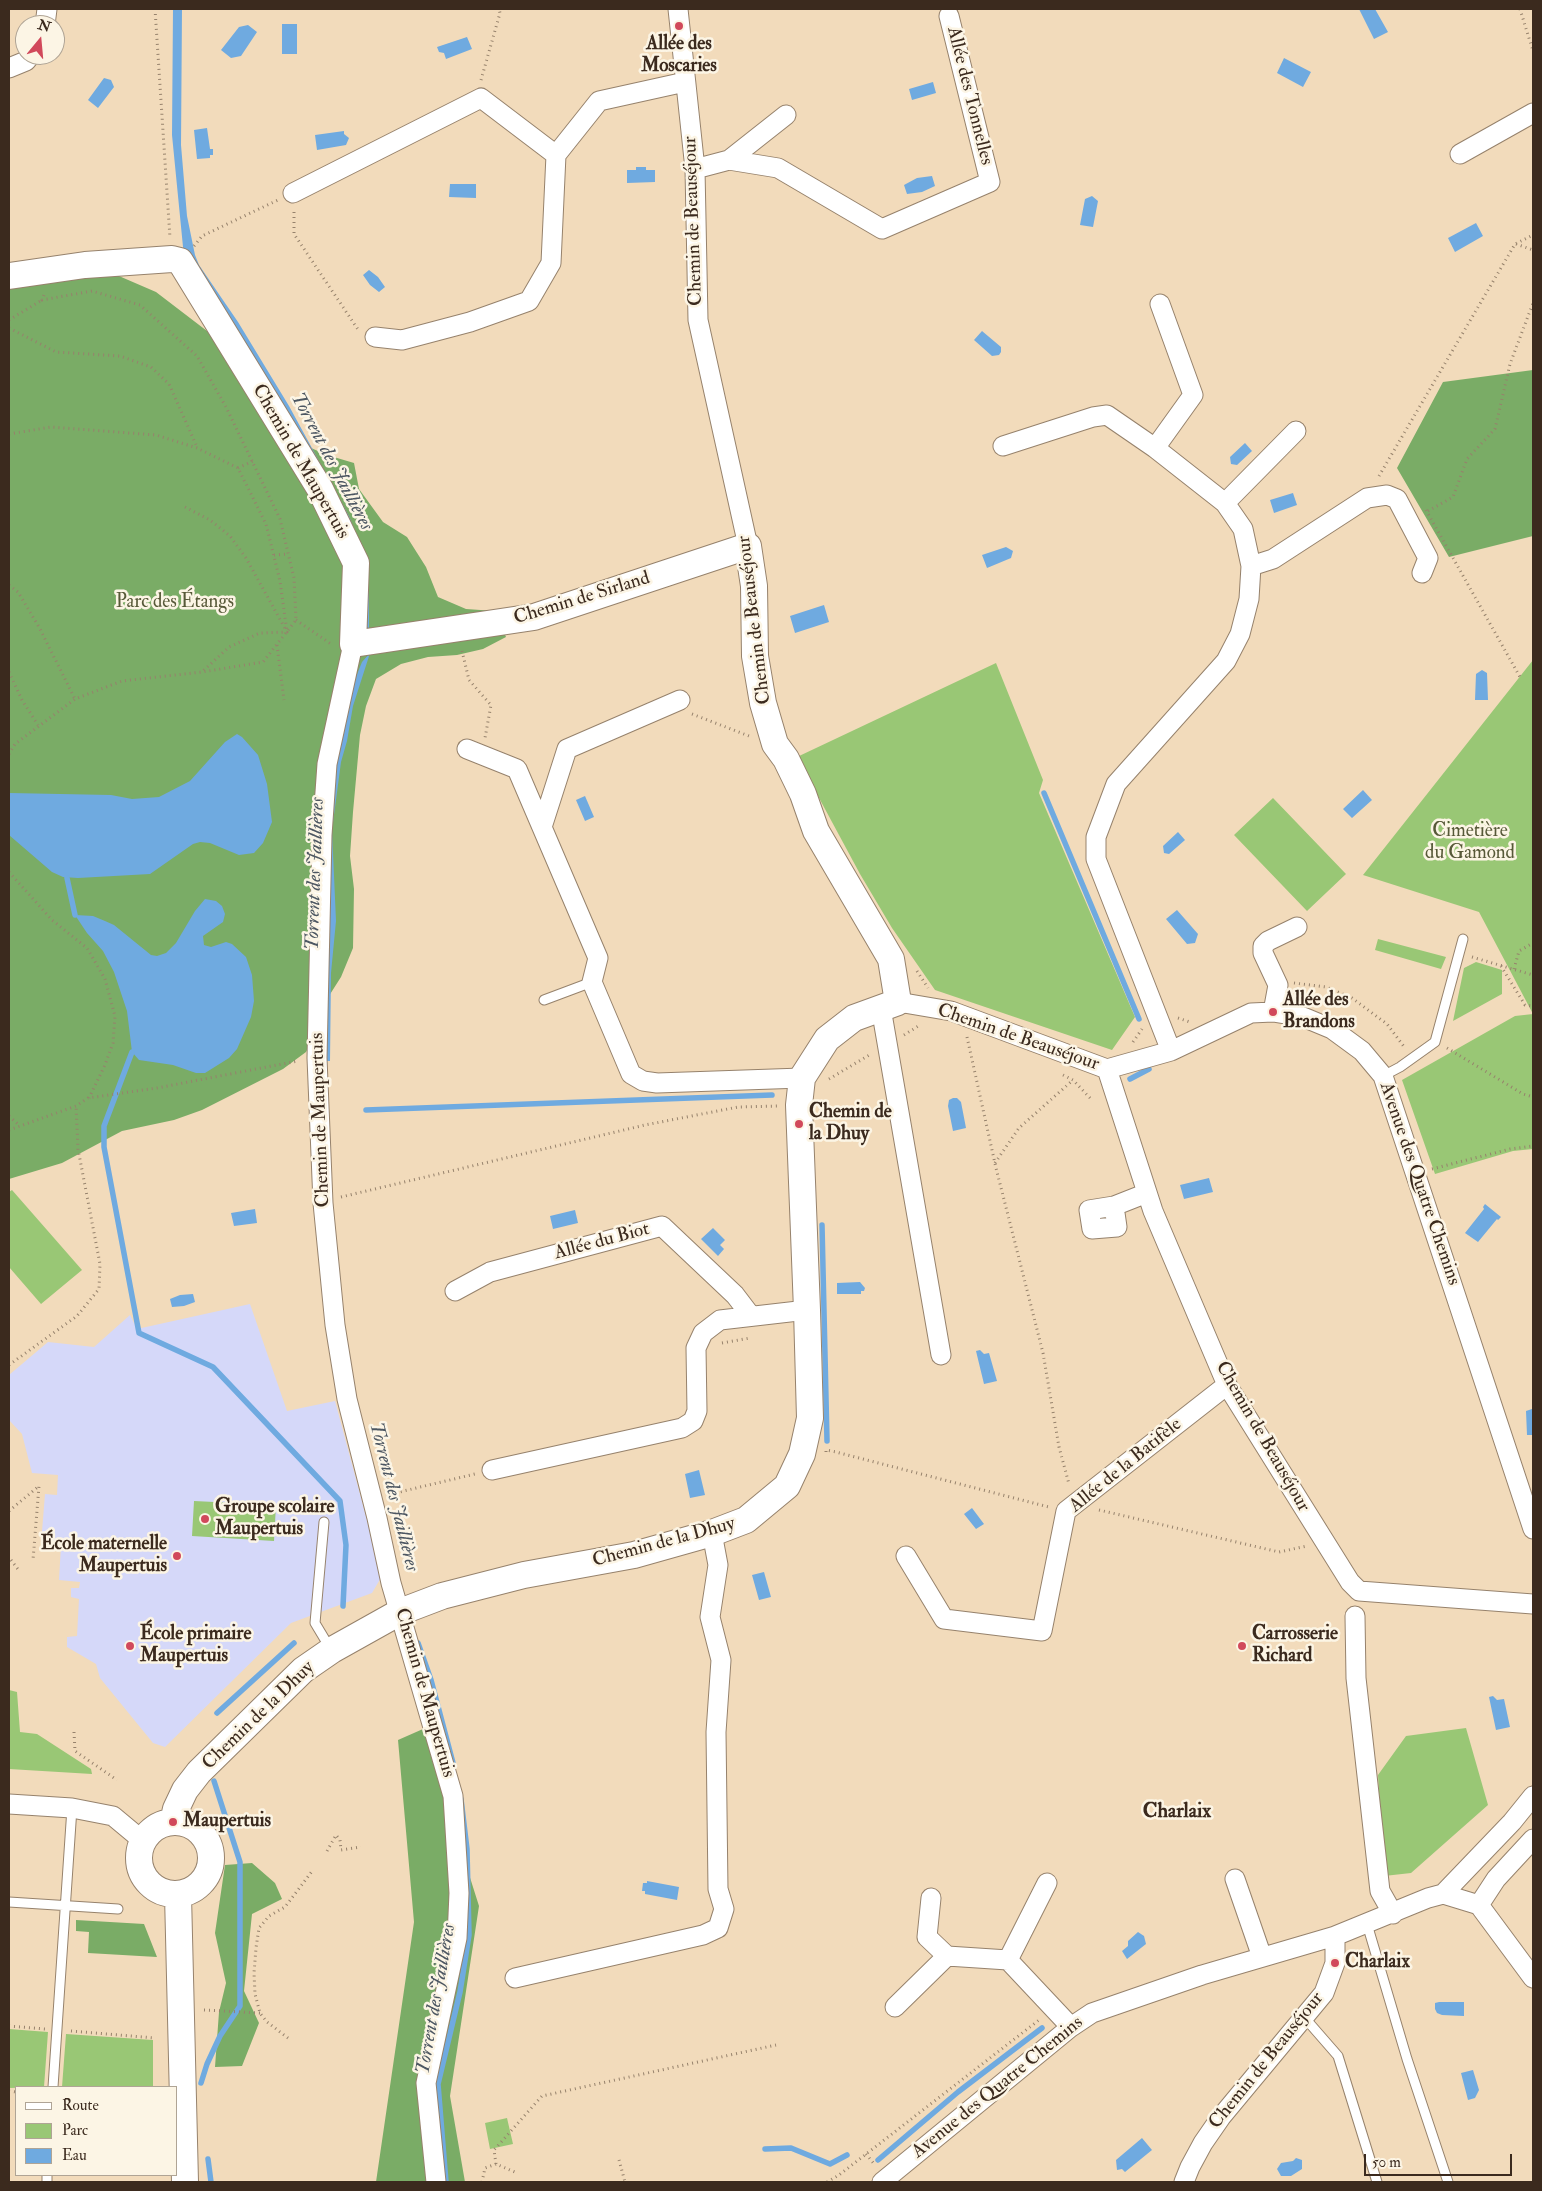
<!DOCTYPE html>
<meta charset="utf-8">
<style>
body{margin:0}
#map{position:relative;width:1542px;height:2191px;overflow:hidden;background:#f2dbbb;font-family:"IM FELL Double Pica",serif}
canvas{display:block}
.frame{position:absolute;inset:0;border:10px solid #3b2a1e;pointer-events:none}
.legend{position:absolute;left:15px;top:2086px;width:162px;height:90px;box-sizing:border-box;background:#fcf5e5;border:1px solid #afa495;margin:0;padding:6px 9px;list-style:none;font-size:15px;color:#3b2a1e}
.legend li{display:flex;align-items:center;gap:10px;height:25px}
.legend b{width:25px;border:1px solid #afa495}
.north{position:absolute;left:15px;top:15px;width:50px;height:50px;box-sizing:border-box;background:#fcf5e5;border:1px solid #afa495;border-radius:50%;rotate:17deg;font-size:14px;font-weight:700;line-height:20px;text-align:center;color:#3b2a1e}
.north::after{content:'';display:block;margin:auto;width:18px;height:22px;background:#d1495b;clip-path:polygon(50% 0,100% 100%,50% 72%,0 100%)}
.scale{position:absolute;left:1364px;top:2154px;width:148px;height:22px;box-sizing:border-box;border:2px solid #3b2a1e;border-top:0;padding-left:6px;font-size:15px;line-height:18px;white-space:nowrap;color:#3b2a1e;-webkit-text-stroke:4px #fcf5e5;paint-order:stroke}
</style>
<div id="map">
<canvas width="1542" height="2191"></canvas>
<div class="frame"></div>
<ul class="legend">
<li><b style="height:6px;background:#fff"></b>Route</li>
<li><b style="height:14px;background:#99c775"></b>Parc</li>
<li><b style="height:14px;background:#6faae0"></b>Eau</li>
</ul>
<div class="north">N</div>
<div class="scale">50 m</div>
</div>
<script>
const ctx = document.querySelector('canvas').getContext('2d');
ctx.lineJoin = 'round';
function fillPath(path, color) { ctx.fillStyle = color; ctx.fill(path, 'evenodd'); }
const toPath = rows => new Path2D(rows.map(r => 'M' + r).join(''));
function stroke(path, color, width, dash) { ctx.strokeStyle = color; ctx.lineWidth = width; ctx.lineCap = dash ? 'butt' : 'round'; ctx.setLineDash(dash || []); ctx.stroke(path); }
function label(font, color, halo, rows, align = 'center') {
  ctx.font = font + ' "IM FELL Double Pica",serif'; ctx.lineWidth = 5; ctx.setLineDash([]); ctx.textBaseline = 'middle'; ctx.strokeStyle = halo; ctx.fillStyle = color; for (const [text, x, y, turn = 0] of rows) {
    ctx.save(); ctx.translate(x, y); ctx.rotate((+turn || 0) * Math.PI / 180); ctx.textAlign = isNaN(turn) ? turn : align; if (halo) ctx.strokeText(text, 0, 0); ctx.fillText(text, 0, 0); ctx.restore();
  }
}
const built = toPath([
 [250,1304,287,1411,335,1401,382,1576,372,1593,291,1623,165,1747,153,1743,100,1678,96,1664,67,1647,67,1637,77,1636,79,1599,71,1597,71,1588,79,1588,80,1582,59,1580,61,1545,41,1544,45,1494,57,1495,58,1475,32,1473,22,1434,9,1420,9,1375,48,1342,94,1347,130,1315,137,1329]
]);
const green = toPath([
 [1533,660,1533,1149,1513,1151,1435,1174,1402,1080,1515,1016,1533,1014,1479,912,1363,875],
 [996,663,1043,780,1039,793,1135,1017,1112,1050,935,990,892,928,860,874,797,757],
 [1273,798,1346,874,1307,911,1234,835],
 [1378,939,1446,957,1441,969,1375,950],
 [1476,962,1502,970,1502,994,1453,1021,1464,968],
 [12,1190,82,1270,41,1304,9,1267,9,1192],
 [194,1501,276,1505,274,1541,192,1536],
 [9,1690,17,1692,20,1732,37,1734,91,1769,92,1774,9,1769],
 [1466,1728,1488,1805,1411,1873,1384,1876,1378,1775,1406,1736],
 [9,2029,48,2032,44,2087,9,2088],
 [66,2034,153,2040,153,2087,62,2087],
 [507,2118,513,2144,490,2149,485,2123]
]);
const forest = toPath([
 [105,270,156,292,207,331,302,444,327,455,354,463,359,489,383,522,407,537,426,567,438,597,466,609,495,611,506,637,483,649,457,655,428,657,401,664,376,679,366,706,360,735,353,812,350,856,354,889,353,948,341,977,327,999,319,1027,306,1052,283,1069,202,1110,174,1120,122,1131,62,1163,9,1179,9,283],
 [1533,370,1533,536,1449,557,1397,468,1443,382],
 [423,1729,479,1906,450,2096,465,2182,376,2182,414,1922,398,1740],
 [252,1863,275,1883,282,1899,252,1914,244,1991,259,2023,242,2066,215,2067,219,2012,226,1983,215,1933,225,1865],
 [76,1920,144,1924,157,1957,88,1953,89,1932,76,1931]
]);
const water = toPath([
 [173,9,182,9,181,145,187,216,195,255,199,265,238,322,289,406,349,516,357,536,369,576,369,634,363,636,363,595,184,257,172,135],
 [1359,9,1375,9,1388,32,1374,39],
 [282,24,297,24,297,54,282,54],
 [248,25,257,32,241,56,231,58,221,50,239,27],
 [467,37,472,49,446,59,444,53,439,52,437,47],
 [1284,58,1311,72,1303,87,1277,73],
 [104,78,111,80,114,87,98,108,88,100],
 [933,82,936,93,912,100,909,89],
 [207,128,210,149,213,149,213,155,210,155,210,158,197,159,194,130],
 [344,131,344,134,349,138,346,145,317,150,315,135],
 [636,167,646,167,646,170,655,170,655,182,627,183,627,170,636,170],
 [932,176,935,186,922,192,907,194,904,185,917,178],
 [450,184,476,184,476,198,449,197],
 [1092,196,1098,201,1093,227,1080,225,1085,199],
 [1476,223,1483,236,1455,252,1448,238],
 [369,270,378,277,385,287,379,292,370,285,363,275],
 [982,331,1001,347,1001,352,999,355,992,356,974,340],
 [1245,443,1252,451,1237,465,1231,464,1230,457],
 [1293,493,1297,505,1274,513,1270,500],
 [1006,547,1013,551,1011,558,987,568,982,555],
 [824,605,829,622,795,633,790,616],
 [370,653,353,706,347,741,341,762,332,830,336,921,331,973,330,1061,326,1061,332,776,354,682,362,662],
 [1482,670,1487,673,1488,700,1475,700,1476,674],
 [237,734,242,737,258,755,267,784,272,822,263,843,254,853,239,855,210,843,200,842,193,844,150,874,78,878,63,877,52,872,9,835,9,793,111,795,132,799,159,797,190,781,225,742],
 [1363,790,1372,800,1352,818,1343,809],
 [585,796,594,817,585,821,576,800],
 [1178,832,1185,840,1169,854,1164,853,1163,846],
 [205,899,216,901,222,906,225,914,223,922,203,936,204,945,211,947,226,942,232,944,246,957,252,975,254,1001,251,1017,237,1049,229,1058,205,1073,196,1073,173,1065,139,1060,132,1052,127,1011,114,972,103,951,87,933,75,915,93,916,105,921,114,925,151,955,157,956,166,953,176,943,195,911],
 [1177,910,1198,934,1195,943,1187,944,1166,919],
 [953,1098,957,1098,961,1102,966,1128,953,1131,948,1106,949,1100],
 [1209,1178,1213,1192,1184,1199,1180,1185],
 [1485,1204,1501,1217,1498,1220,1497,1219,1478,1242,1465,1233,1484,1209,1483,1207],
 [255,1209,257,1223,234,1226,231,1213],
 [575,1210,578,1223,553,1229,550,1216],
 [713,1228,725,1240,720,1245,724,1249,718,1256,701,1239],
 [860,1282,865,1288,864,1291,861,1291,861,1294,837,1294,837,1283],
 [193,1294,195,1302,184,1306,172,1307,170,1299,180,1295],
 [980,1350,984,1354,989,1353,997,1381,984,1384,976,1351],
 [1532,1409,1533,1435,1527,1435,1526,1411],
 [699,1470,705,1495,690,1498,685,1474],
 [972,1508,984,1524,976,1529,964,1514],
 [764,1572,771,1597,759,1600,752,1575],
 [1493,1696,1497,1700,1504,1699,1510,1727,1496,1730,1489,1697],
 [647,1881,679,1887,677,1900,645,1894,645,1891,642,1891,643,1883,647,1883],
 [1138,1932,1144,1936,1146,1944,1127,1959,1122,1951,1128,1946,1128,1941],
 [1439,2002,1464,2002,1464,2016,1442,2015,1437,2013,1435,2009,1435,2003],
 [1473,2070,1479,2090,1475,2098,1468,2100,1461,2073],
 [1142,2138,1152,2150,1125,2172,1122,2169,1117,2170,1116,2160],
 [1296,2158,1302,2160,1302,2169,1291,2176,1281,2176,1277,2169,1281,2163,1293,2161]
]);
const stream = toPath([
 [1044,793,1139,1019],
 [67,878,75,915],
 [132,1052,104,1126,104,1147,139,1333,213,1367,340,1501,346,1545,343,1606],
 [1130,1079,1149,1069],
 [366,1110,772,1095],
 [822,1225,827,1441],
 [418,1643,431,1680,453,1763],
 [217,1713,294,1643],
 [201,2083,207,2064,220,2036,240,2006,240,1862,214,1781],
 [765,2149,791,2148,830,2164,847,2155],
 [208,2159,211,2182],
 [878,2160,958,2092,1042,2028],
 [446,2182,438,2084,460,1992,469,1935,467,1849,461,1799]
]);
const path = toPath([
 [155,9,170,238],
 [1520,9,1533,51],
 [481,80,500,13,499,9],
 [294,212,294,234,359,331],
 [1516,244,1533,250],
 [194,246,202,236,278,200],
 [9,320,42,300],
 [9,328,56,352,120,356,151,367,169,384,197,447],
 [9,434,51,427,156,435,197,448,238,468,266,524,280,581,287,632],
 [238,468,253,461],
 [1379,476,1515,244,1533,235],
 [185,507,210,520,230,536,246,558,287,632,260,633,229,647,203,671],
 [1426,510,1520,677],
 [1428,511,1453,497,1467,459,1495,429,1510,364,1533,303],
 [274,555,288,554],
 [9,585,18,592,39,627,75,699],
 [296,620,331,644],
 [277,645,284,700],
 [462,651,469,680,491,705,485,738],
 [9,672,22,700,38,725],
 [692,714,749,736],
 [9,754,15,744,75,699,122,681,202,672,263,662,296,620,294,578,280,519,226,407,197,356,140,305,92,291,42,300,44,295],
 [9,872,52,920,87,948,105,979,115,1016,113,1043,105,1065,89,1098],
 [1472,957,1533,975],
 [1501,966,1525,1005,1533,1006],
 [1514,969,1519,951,1533,943],
 [917,971,928,988],
 [1294,983,1326,987,1352,998,1387,1024,1405,1048],
 [1178,1018,1190,1022],
 [904,1035,920,1025],
 [967,1037,996,1168,1043,1353,1059,1447,1069,1484],
 [1133,1042,1142,1029],
 [1447,1048,1523,1094,1533,1097],
 [1063,1075,1073,1080,1091,1099],
 [829,1079,871,1054],
 [9,1116,20,1126],
 [9,1130,76,1106,88,1098,157,1088,298,1061],
 [995,1163,1019,1128,1073,1080],
 [1432,1169,1510,1149,1533,1146],
 [341,1197,645,1125,738,1107,777,1106],
 [722,1343,750,1338],
 [9,1365,77,1316,99,1289,100,1264,78,1149,76,1106],
 [826,1452,826,1450,836,1452,1049,1507],
 [391,1494,475,1474],
 [1099,1510,1279,1552,1307,1546],
 [9,1511,39,1486,33,1560],
 [11,1560,20,1572],
 [74,1732,75,1751,117,1780],
 [327,1851,336,1835,340,1840,341,1850,361,1847],
 [204,2010,260,2013],
 [9,2026,45,2029],
 [71,2031,155,2038],
 [288,2038,267,2022,260,2013,255,1994,254,1973,256,1948,259,1928,269,1916,285,1907,313,1870],
 [9,2091,16,2092],
 [866,2154,875,2165],
 [619,2160,625,2182],
 [496,2164,494,2150,542,2096,776,2045],
 [482,2182,485,2168,496,2164,517,2173],
 [827,2182,839,2175,1039,2020]
]);
const lane = toPath([
 [544,1000,592,982],
 [1383,1076,1400,1067,1435,1042,1463,939],
 [324,1522,315,1623,330,1648],
 [9,1902,118,1909],
 [1367,1924,1407,2059,1448,2182],
 [1304,2017,1338,2056,1377,2182],
 [53,2087,72,1808],
 [47,2182,47,2175]
]);
const street = toPath([
 [678,9,695,169,698,320,748,546],
 [45,25,47,9],
 [9,68,26,61,31,55],
 [1460,154,1533,113],
 [729,160,786,115],
 [695,169,729,160,778,168,882,229,990,182,949,16],
 [293,193,481,98,556,155],
 [375,337,402,340,470,322,529,301,551,263,556,155,599,101,685,82],
 [1003,446,1093,417,1107,415,1155,448,1225,503,1243,529,1251,566,1249,599,1240,634,1226,661,1116,784,1096,837,1096,859,1171,1051],
 [1155,448,1193,395,1160,304],
 [1225,503,1296,431],
 [1251,566,1273,559,1367,498,1387,495,1397,499,1428,558,1422,573],
 [353,644,327,764,322,835,317,1058,323,1203,335,1325,347,1399,377,1518,391,1583,453,1796,459,1893,457,1938,426,2083,436,2182],
 [467,749,517,769,598,958,592,982,631,1074,643,1081,657,1083,802,1078],
 [542,827,567,749,680,700],
 [898,1002,951,1011,1107,1069],
 [881,1008,941,1355],
 [1273,1012,1278,985,1263,953,1263,946,1268,941,1297,927],
 [1107,1069,1171,1051,1251,1013,1273,1012,1303,1017,1332,1029,1362,1051,1383,1076,1533,1529],
 [1107,1069,1153,1211,1227,1385,1350,1582,1359,1591,1533,1604],
 [1114,1206,1117,1227,1092,1229,1089,1210,1114,1206,1147,1193],
 [455,1291,490,1272,662,1226,735,1295,751,1316],
 [492,1470,682,1428,693,1421,697,1411,696,1348,703,1333,720,1320,807,1310],
 [906,1556,944,1619,1042,1631,1066,1511,1227,1385],
 [1355,1616,1356,1678,1380,1891,1393,1914],
 [9,1804,72,1808,113,1816,143,1841],
 [1235,1879,1262,1957],
 [1443,1894,1479,1905,1533,1978],
 [931,1898,927,1937,947,1956],
 [1479,1905,1496,1879,1533,1839],
 [1008,1960,1047,1883],
 [515,1978,703,1935,718,1928,724,1909,718,1889,716,1732,721,1660,710,1617,718,1565,712,1533],
 [895,2007,947,1956,1008,1960,1071,2027],
 [882,2182,1071,2027,1092,2013,1202,1975,1335,1936,1428,1898,1443,1894,1512,1822,1533,1796],
 [1184,2182,1190,2167,1203,2143,1221,2117,1324,1993,1335,1963,1335,1936]
]);
const secondary = toPath([
 [9,276,85,265,172,259,180,261,320,489,356,563,353,644,534,617,748,546,754,586,755,656,763,703,775,744,786,759,803,794,816,831,891,959,898,1002,854,1018,827,1039,802,1078,799,1105,807,1310,810,1418,802,1454,787,1486,746,1520,712,1533,634,1555,524,1575,442,1596,400,1612,332,1650,303,1670,199,1772,185,1790,176,1809,173,1822],
 '139 1858a36 36 0 1 1 72 0a36 36 0 1 1-72 0Z',
 [178,1895,185,2182]
]);
const markers = [
 [679,26,5,"#d1495b"],
 [1273,1012,5,"#d1495b"],
 [799,1124,5,"#d1495b"],
 [205,1519,5,"#d1495b"],
 [177,1556,5,"#d1495b"],
 [130,1646,5,"#d1495b"],
 [1242,1646,5,"#d1495b"],
 [173,1822,5,"#d1495b"],
 [1335,1963,5,"#d1495b"]
];
const poiNames = [
 ["Allée des",679,45,"center"],
 ["Moscaries",679,67,"center"],
 ["Allée des",1283,1001],
 ["Brandons",1283,1023],
 ["Chemin de",809,1113],
 ["la Dhuy",809,1135],
 ["Groupe scolaire",215,1508],
 ["Maupertuis",215,1530],
 ["École maternelle",167,1545,"right"],
 ["Maupertuis",167,1567,"right"],
 ["École primaire",140,1635],
 ["Maupertuis",140,1657],
 ["Carrosserie",1252,1635],
 ["Richard",1252,1657],
 ["Maupertuis",183,1822],
 ["Charlaix",1345,1963]
];
const streetNames = [
 ["Allée des Tonnelles",969,96,76],
 ["Chemin de Beauséjour",694,221,-92],
 ["Chemin de Maupertuis",300,462,60],
 ["Chemin de Sirland",582,599,-17],
 ["Chemin de Beauséjour",755,620,-97],
 ["Chemin de Beauséjour",1018,1038,19],
 ["Chemin de Maupertuis",321,1120,-92],
 ["Avenue des Quatre Chemins",1419,1184,71],
 ["Allée du Biot",602,1242,-15],
 ["Chemin de Beauséjour",1262,1437,60],
 ["Allée de la Batifèle",1126,1466,-39],
 ["Chemin de la Dhuy",664,1543,-15],
 ["Chemin de Maupertuis",424,1693,74],
 ["Chemin de la Dhuy",259,1716,-44],
 ["Chemin de Beauséjour",1267,2061,-51],
 ["Avenue des Quatre Chemins",998,2088,-39]
];
const parkNames = [
 ["Parc des Étangs",175,603],
 ["Cimetière",1470,832],
 ["du Gamond",1470,854]
];
const waterNames = [
 ["Torrent des Jaillières",331,462,62],
 ["Torrent des Jaillières",316,874,-88],
 ["Torrent des Jaillières",393,1497,76],
 ["Torrent des Jaillières",437,1999,-80]
];
const neighbourhoodNames = [
 ["Charlaix",1177,1813]
];
fillPath(built, '#d5d8f9');
fillPath(green, '#99c775');
fillPath(forest, '#7aac66');
fillPath(water, '#6faae0');
stroke(stream, '#6faae0', 5.5);
stroke(lane, '#96826c', 11);
stroke(street, '#96826c', 21);
stroke(secondary, '#96826c', 28);
stroke(path, '#96826c', 3, [1, 4]);
stroke(lane, '#fff', 9);
stroke(street, '#fff', 19);
stroke(secondary, '#fff', 26);
for (const [x, y, r, color] of markers) { const dot = new Path2D(); dot.arc(x, y, r, 0, 2 * Math.PI); ctx.fillStyle = color; ctx.fill(dot); stroke(dot, '#fcf5e5', 2); }
label('bold 19px', '#3b2a1e', '#fcf5e5', poiNames, 'left');
label('19px', '#3b2a1e', '#fcf5e5', streetNames);
label('19px', '#575938', '#fcf5e5', parkNames);
label('italic 20px', '#4d5762', '#fcf5e5', waterNames);
label('bold 20px', '#3b2a1e', '#fcf5e5', neighbourhoodNames);
</script>
